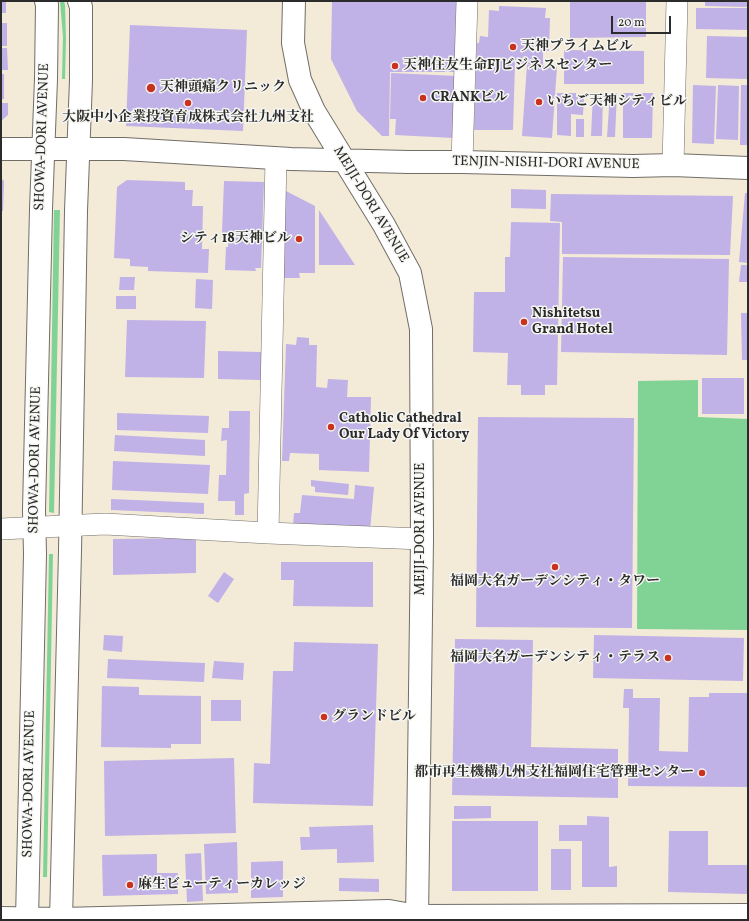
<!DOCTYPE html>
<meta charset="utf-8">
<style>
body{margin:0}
#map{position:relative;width:749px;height:921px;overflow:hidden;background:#f3ead8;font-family:Vollkorn,serif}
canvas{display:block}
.frame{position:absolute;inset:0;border:2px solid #2b2b2b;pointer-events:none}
.scale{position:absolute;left:611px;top:16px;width:60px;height:18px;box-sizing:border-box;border:2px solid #2b2b2b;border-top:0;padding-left:5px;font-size:12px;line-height:14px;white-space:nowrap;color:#2b2b2b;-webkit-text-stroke:3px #f6f6f2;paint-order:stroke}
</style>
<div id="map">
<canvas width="749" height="921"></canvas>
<div class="frame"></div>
<div class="scale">20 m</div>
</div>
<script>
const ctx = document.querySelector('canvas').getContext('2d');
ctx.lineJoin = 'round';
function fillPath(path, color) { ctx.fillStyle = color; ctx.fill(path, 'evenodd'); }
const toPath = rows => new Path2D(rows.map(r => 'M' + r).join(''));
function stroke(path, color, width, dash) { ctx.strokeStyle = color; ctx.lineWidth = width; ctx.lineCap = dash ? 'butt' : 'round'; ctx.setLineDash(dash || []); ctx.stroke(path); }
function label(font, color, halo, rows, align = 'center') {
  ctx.font = font + ' Vollkorn,"Noto Serif JP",serif'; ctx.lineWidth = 3; ctx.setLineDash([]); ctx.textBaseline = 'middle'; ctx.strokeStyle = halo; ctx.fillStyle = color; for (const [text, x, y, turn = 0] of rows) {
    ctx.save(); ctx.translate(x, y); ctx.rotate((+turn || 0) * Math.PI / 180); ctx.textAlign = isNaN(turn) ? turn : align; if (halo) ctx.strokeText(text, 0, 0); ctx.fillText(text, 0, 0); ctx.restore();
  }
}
const green = toPath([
 [60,1,64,1,65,5,66,38,65,79,62,79,63,37],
 [54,210,60,210,54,513,49,512],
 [698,380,698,417,748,419,748,630,637,629,638,381],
 [49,554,53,554,47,877,43,877]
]);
const building = toPath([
 [1,1,6,1,6,13,1,13],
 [332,1,456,1,455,72,390,72,389,136,382,136,357,111,331,59],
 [570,1,646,1,646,37,570,38],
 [705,1,748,1,748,7,705,6],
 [499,6,546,8,545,18,550,18,549,51,543,51,543,65,515,64,513,130,474,130,477,43,479,43,480,36,488,37,489,10,499,11],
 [696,8,748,8,748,30,696,29],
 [1,23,7,23,7,46,1,46],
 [130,25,247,30,243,131,126,126],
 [707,36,748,37,748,79,706,78],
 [1,48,7,48,8,70,1,70],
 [564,50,644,51,644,84,564,84],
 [527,65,557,67,552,138,522,136],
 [391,73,457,76,454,138,395,135,396,119,390,119],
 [1,74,4,74,4,99,1,99],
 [693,85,716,86,714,144,692,143],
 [718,85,739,86,738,140,716,139],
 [741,85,748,85,748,145,740,145],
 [557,93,576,93,576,97,584,97,583,115,571,114,571,136,557,135],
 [610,93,617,93,615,137,607,137],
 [623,93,653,93,652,138,623,138],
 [593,94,603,94,602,136,591,136],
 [1,103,8,103,8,115,1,121],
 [576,119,584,119,584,137,576,137],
 [1,178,4,181,3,211,1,211],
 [127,180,185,182,185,190,193,190,192,206,203,206,202,249,209,249,208,273,148,271,148,267,130,266,130,259,114,258,117,187],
 [224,181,264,182,261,268,255,268,256,271,225,270,226,247,228,247,229,233,222,233],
 [511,189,546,190,546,209,511,208],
 [284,190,315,206,315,273,299,273,300,278,282,278],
 [745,193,748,193,748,263,739,262],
 [551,194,733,196,730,255,562,254,562,222,550,221],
 [319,210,355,265,319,265],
 [511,222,560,223,557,385,545,385,545,395,521,395,521,385,507,385,508,353,473,352,474,292,505,292,505,257,510,257],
 [563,257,729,259,727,355,561,352],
 [741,265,748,265,748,282,739,282],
 [120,277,135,277,134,290,119,290],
 [196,279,213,280,212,309,195,308],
 [116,296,136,296,136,309,116,309],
 [741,313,748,313,748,360,742,360],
 [127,320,206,321,204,378,125,377],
 [297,337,309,338,309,345,317,345,316,387,327,388,328,379,348,380,347,397,371,397,369,472,319,470,319,454,290,453,289,461,282,461,286,344,296,345],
 [218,351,261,352,261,380,218,379],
 [702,378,744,378,744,414,702,414],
 [229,411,250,411,249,493,244,494,244,515,235,515,235,501,218,501,219,475,226,475,227,440,221,441,222,428,229,428],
 [117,413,209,416,208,433,117,430],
 [478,417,634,418,632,628,476,627],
 [115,435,205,440,205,456,114,451],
 [113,461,210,465,208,494,112,490],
 [311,480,349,484,348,495,315,492,315,487,311,486],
 [355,485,374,487,370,531,293,525,294,513,300,513,302,495,354,499],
 [111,499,204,503,204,514,111,510],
 [196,538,196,573,113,575,113,539],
 [281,562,373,562,373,607,293,606,294,580,281,580],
 [224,572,234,579,218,603,208,596],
 [104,635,123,636,122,652,103,650],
 [594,635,744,638,743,681,593,678],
 [455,639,533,640,531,747,618,749,618,798,452,795],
 [294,642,378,644,373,806,253,803,254,763,270,764,273,671,293,671],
 [108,659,205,663,204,682,107,678],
 [214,661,244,663,243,680,212,678],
 [102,686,139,687,139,695,201,696,201,744,171,744,171,748,101,747],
 [624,689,633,689,633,698,660,698,659,751,688,752,689,697,709,697,709,693,748,693,748,787,628,786,629,708,623,708],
 [211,700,241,700,241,721,211,721],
 [234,758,236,833,105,836,104,761],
 [454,806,491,806,491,818,454,819],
 [587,816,609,817,609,867,617,866,617,887,582,887,582,841,559,841,559,825,587,825],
 [452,821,538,821,538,891,452,891],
 [373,825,374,862,337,863,337,849,301,850,300,837,310,837,309,827],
 [669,831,708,831,708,865,748,865,748,894,668,892],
 [237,842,238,893,206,894,204,844],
 [551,849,571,849,571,890,551,890],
 [201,853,203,901,187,902,185,854],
 [157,854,157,873,178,873,178,894,103,896,102,855],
 [283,861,283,897,251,898,251,862],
 [339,878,379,879,379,892,339,891]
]);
const street = toPath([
 [462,162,467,1],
 [673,165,677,1],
 [1,529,105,524,268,533,422,539],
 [268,533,276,158]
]);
const secondary = toPath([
 [294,1,293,43,300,80,314,111,344,160,384,225,410,273,421,329,422,539,417,920],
 [1,149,124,149,291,159,408,162,462,162,633,166,673,165,748,168],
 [1,918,61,919,389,911,417,916,748,915],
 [27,920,35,554,34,510,41,209,46,79,47,5,46,1],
 [61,920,70,551,76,211,81,80,81,7,79,1]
]);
const markers = [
 [513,47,4,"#c8321e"],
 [395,66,4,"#c8321e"],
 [151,88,5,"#c8321e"],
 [423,98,4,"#c8321e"],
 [539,102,4,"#c8321e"],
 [188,103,4,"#c8321e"],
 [299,239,4,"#c8321e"],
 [524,322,4,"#c8321e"],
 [331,427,4,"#c8321e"],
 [555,567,4,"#c8321e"],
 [668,658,4,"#c8321e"],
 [324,717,4,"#c8321e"],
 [702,773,4,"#c8321e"],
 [130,885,4,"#c8321e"]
];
const poiNames = [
 ["天神プライムビル",521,47],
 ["天神住友生命FJビジネスセンター",403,66],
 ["天神頭痛クリニック",160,88],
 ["CRANKビル",431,98],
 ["いちご天神シティビル",547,102],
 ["大阪中小企業投資育成株式会社九州支社",188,118,"center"],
 ["シティ18天神ビル",291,239,"right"],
 ["Nishitetsu",532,314],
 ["Grand Hotel",532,330],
 ["Catholic Cathedral",339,419],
 ["Our Lady Of Victory",339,435],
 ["福岡大名ガーデンシティ・タワー",555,582,"center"],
 ["福岡大名ガーデンシティ・テラス",660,658,"right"],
 ["グランドビル",332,717],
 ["都市再生機構九州支社福岡住宅管理センター",694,773,"right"],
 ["麻生ビューティーカレッジ",138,885]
];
const streetNames = [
 ["SHOWA-DORI AVENUE",43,137,-88],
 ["TENJIN-NISHI-DORI AVENUE",546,164,1],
 ["MEIJI-DORI AVENUE",370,205,59],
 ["SHOWA-DORI AVENUE",36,460,-89],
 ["MEIJI-DORI AVENUE",421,529,-90],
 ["SHOWA-DORI AVENUE",30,784,-89]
];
fillPath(green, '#81d395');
fillPath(building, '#c0b1e7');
stroke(street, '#716e68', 22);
stroke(secondary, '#716e68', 24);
stroke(street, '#fff', 21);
stroke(secondary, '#fff', 22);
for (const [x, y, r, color] of markers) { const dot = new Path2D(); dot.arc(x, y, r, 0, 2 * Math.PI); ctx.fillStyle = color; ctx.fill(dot); stroke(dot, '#f6f6f2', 1.5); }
label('bold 14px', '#2b2b2b', '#f6f6f2', poiNames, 'left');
label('14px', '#2b2b2b', '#f6f6f2', streetNames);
</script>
